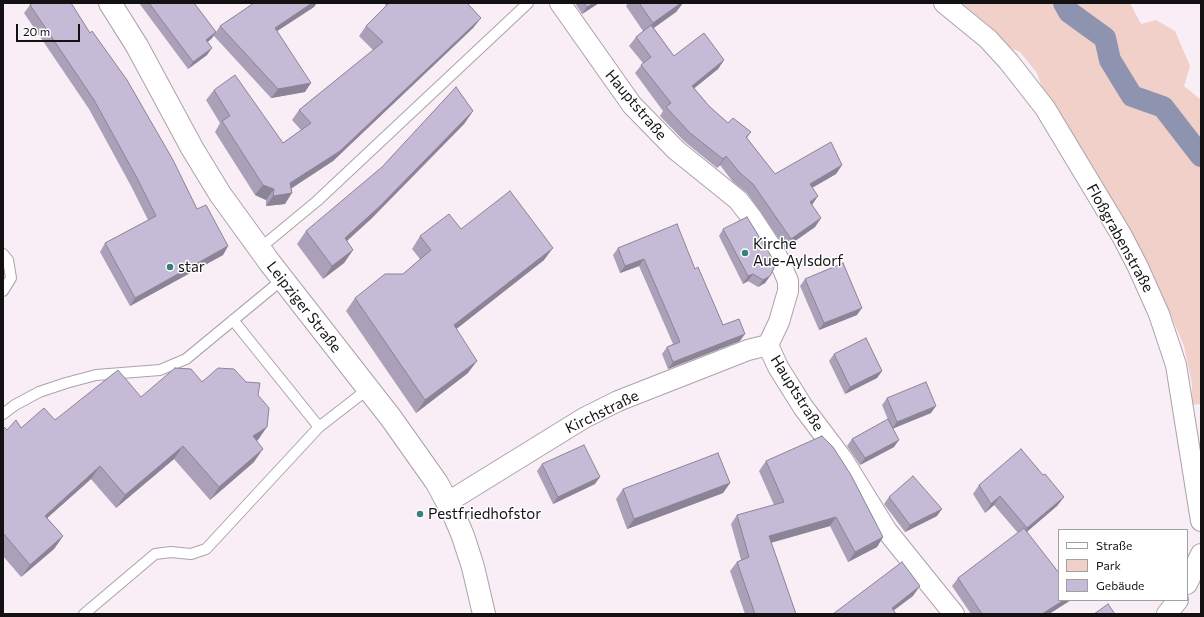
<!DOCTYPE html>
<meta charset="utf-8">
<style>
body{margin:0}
#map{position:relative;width:1204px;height:617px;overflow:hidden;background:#f9edf6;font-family:Commissioner,sans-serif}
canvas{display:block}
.frame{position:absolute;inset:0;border:4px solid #141113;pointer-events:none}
.legend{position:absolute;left:1058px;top:529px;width:130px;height:72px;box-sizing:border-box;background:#fff;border:1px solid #a1a0a1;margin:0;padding:5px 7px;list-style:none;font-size:12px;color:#141113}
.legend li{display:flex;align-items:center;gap:8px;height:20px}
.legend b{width:20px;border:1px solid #a1a0a1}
.scale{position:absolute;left:16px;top:24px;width:64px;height:18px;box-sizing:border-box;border:2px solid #141113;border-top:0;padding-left:5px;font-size:12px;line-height:14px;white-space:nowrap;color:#141113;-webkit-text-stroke:3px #fff;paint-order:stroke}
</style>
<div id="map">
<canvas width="1204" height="617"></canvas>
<div class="frame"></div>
<ul class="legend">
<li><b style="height:5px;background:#fff"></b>Straße</li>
<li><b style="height:11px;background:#f1d0c9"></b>Park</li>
<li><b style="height:11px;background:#c6bbd7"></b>Gebäude</li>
</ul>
<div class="scale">20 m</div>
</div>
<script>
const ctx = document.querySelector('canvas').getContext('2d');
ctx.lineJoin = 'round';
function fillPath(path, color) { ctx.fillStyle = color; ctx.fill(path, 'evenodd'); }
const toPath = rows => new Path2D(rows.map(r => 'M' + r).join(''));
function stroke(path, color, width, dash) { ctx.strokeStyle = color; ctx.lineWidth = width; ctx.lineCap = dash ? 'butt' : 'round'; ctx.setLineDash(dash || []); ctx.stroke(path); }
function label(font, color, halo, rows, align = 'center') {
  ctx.font = font + ' Commissioner,sans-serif'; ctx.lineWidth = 3; ctx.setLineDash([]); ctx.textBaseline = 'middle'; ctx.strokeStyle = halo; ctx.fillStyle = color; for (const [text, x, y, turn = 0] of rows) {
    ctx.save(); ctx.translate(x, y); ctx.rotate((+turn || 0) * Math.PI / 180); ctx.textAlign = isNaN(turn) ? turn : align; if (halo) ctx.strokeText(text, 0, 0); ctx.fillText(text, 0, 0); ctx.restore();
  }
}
const green = toPath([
 [962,3,1130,3,1141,24,1156,20,1175,31,1190,66,1184,86,1201,100,1201,404,1192,405,1192,384,1184,346,1153,273,1090,164,1043,91,1037,73,1020,52,1006,46,988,25]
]);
const canal = toPath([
 [1064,3,1069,12,1105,38,1110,60,1132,96,1163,107,1201,156]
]);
const service = toPath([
 [259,249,317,201,528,3],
 [3,254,8,260,11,278,3,291],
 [233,320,319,427],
 [3,414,15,405,39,392,66,383,96,375,160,370,186,359,283,279],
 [84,614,155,554,171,552,191,554,206,549,319,427,368,389]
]);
const minor = toPath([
 [560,3,632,105,676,150,738,200,752,218,778,258,788,281,788,291,779,322,768,345],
 [944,3,988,39,1009,62,1045,108,1122,236,1138,267,1159,314,1176,365,1201,521],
 [768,345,778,367,803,407,843,460,887,531,954,614],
 [448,502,584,418,618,401,748,350,768,345],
 [1187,584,1201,554],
 [1167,614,1178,600]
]);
const tertiary = toPath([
 [110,3,137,46,192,148,220,194,270,263,391,418,437,483,455,517,463,536,473,567,484,614]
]);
const wall = toPath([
 [139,3,194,3,216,32,220,26,314,7,277,31,305,92,271,98,214,36,208,42,207,55,188,69],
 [384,3,467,3,481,18,473,28,333,161,291,188,285,204,266,206,266,200,255,195,215,132,220,123,206,100,214,90,283,143,301,130,292,120,299,110,373,50,359,36,366,26,386,6],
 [575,3,599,3,582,14],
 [628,3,683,3,676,12,654,28,674,56,724,60,718,69,694,88,709,106,728,123,751,132,747,138,775,174,842,165,836,174,812,188,812,205,821,218,815,227,785,248,747,193,733,182,720,165,717,168,684,141,660,116,663,111,635,73,643,63,629,46,636,37,643,31,626,6],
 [30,5,197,209,228,246,223,255,130,306,100,252,105,243,148,220,131,186,89,109,24,13],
 [473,111,464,124,371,219,346,241,353,250,344,263,323,279,297,244,306,231],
 [461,229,544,260,456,329,468,373,416,413,346,311,355,298,403,274,420,259,412,249,420,236],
 [723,229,770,276,765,283,758,287,748,281,743,284,719,236],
 [618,248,695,269,723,325,740,341,668,369,662,354,667,347,673,344,639,266,620,273,613,255],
 [805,279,857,315,819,330,800,286],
 [834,354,882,371,877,378,845,394,829,361],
 [202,382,246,382,258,395,258,440,256,441,254,462,210,500,174,459,116,508,91,479,47,518,63,536,54,549,21,577,3,556,3,426,7,430,21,428,55,420],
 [887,398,931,413,893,428,894,447,860,465,847,446,852,439,889,422,882,405],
 [766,461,883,537,877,547,848,562,830,526,771,543,796,614,745,614,730,571,737,562,741,560,731,524,737,515,774,505,759,471],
 [542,464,595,484,553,504,537,471],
 [1043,475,1064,497,1057,506,1027,531,1059,600,1071,600,1049,614,971,614,952,586,958,578,1018,533,994,505,985,513,973,494,979,485],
 [730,483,723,493,627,529,616,499,623,489],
 [889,497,937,516,905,532,884,504]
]);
const shadedWall = toPath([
 [312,3,317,3,314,7,268,37,275,28],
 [594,3,599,3,582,14,587,7],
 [681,3,683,3,676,12,645,34,653,23],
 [481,18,473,28,333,161,283,194,290,183],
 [216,32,211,39,201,47,206,40],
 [212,48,207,55,188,69,193,62],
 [724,60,718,69,686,95,692,86],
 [311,83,305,92,271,98,278,89],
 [473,111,464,124,371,219,336,251,345,238],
 [726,156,720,165,717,168,723,159],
 [842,165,836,174,803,193,810,184],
 [263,185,274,189,266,200,255,195],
 [292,193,285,204,266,206,273,196],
 [818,196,812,205,810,202],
 [821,218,815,227,785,248,791,239],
 [228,246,223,255,130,306,135,298],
 [553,248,544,260,445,338,454,325],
 [353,250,344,263,323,279,332,266],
 [644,259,639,266,620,273,625,266],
 [753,274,748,281,743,284,748,276],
 [770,276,765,283,758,287,763,280],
 [862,308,857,315,819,330,824,323],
 [745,334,740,341,668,369,673,362],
 [477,361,468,373,416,413,425,400],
 [882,371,877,378,845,394,850,387],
 [936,406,931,413,892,429,897,422],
 [267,427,258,440,244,449,253,436],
 [899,440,894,447,860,465,865,458],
 [183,446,174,459,116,508,125,495],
 [263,449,254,462,210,500,219,487],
 [100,466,91,479,36,528,45,516],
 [600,477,595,484,553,504,558,497],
 [730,483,723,493,627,529,634,519],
 [1000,496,994,505,985,513,991,504],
 [1064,497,1057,506,1021,537,1027,528],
 [942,509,937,516,905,532,910,525],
 [836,517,830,526,762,545,769,536],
 [63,536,54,549,21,577,30,565],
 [883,537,877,547,848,562,855,552],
 [920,586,913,596,889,614,892,608],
 [1064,600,1071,600,1049,614,1042,614]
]);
const building = toPath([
 [33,3,71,3,90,33,92,31,127,80,173,160,197,209,206,205,228,246,135,298,105,243,156,216,137,178,94,100,30,5,33,3],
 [149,3,194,3,216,32,206,40,212,48,193,62,149,3],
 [254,3,312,3,275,28,311,83,278,89,220,26,254,3],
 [389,3,467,3,481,18,340,151,290,183,292,193,273,196,274,189,263,185,222,121,230,116,214,90,235,75,283,143,311,123,299,110,383,42,366,26,389,3],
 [584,3,594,3,587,7,584,3],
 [639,3,681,3,653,23,639,3],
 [651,25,674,56,704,33,724,60,692,86,709,106,728,123,733,118,751,132,746,137,775,174,831,142,842,165,810,184,818,196,810,202,821,218,791,239,753,184,740,173,726,156,723,159,690,133,666,107,671,103,641,65,651,57,636,37,651,25],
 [456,87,473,111,380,206,345,238,353,250,332,266,306,231,382,167,456,87],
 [510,191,553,248,454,325,477,361,425,400,355,298,385,274,403,274,431,250,420,236,449,214,461,229,510,191],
 [747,217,776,264,770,276,763,280,753,274,748,276,723,229,747,217],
 [677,224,695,269,698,267,723,325,739,319,745,334,673,362,667,347,680,342,644,259,625,266,618,248,677,224],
 [843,263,862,308,824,323,805,279,843,263],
 [866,338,882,371,850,387,834,354,866,338],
 [175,368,191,369,202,382,218,368,234,369,246,382,260,383,258,395,269,408,267,427,253,436,263,449,219,487,183,446,125,495,100,466,45,516,63,536,30,565,3,533,3,426,7,430,16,420,21,428,44,408,55,420,118,370,141,397,175,368],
 [926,382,936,406,897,422,887,398,926,382],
 [888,419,899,440,865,458,852,439,888,419],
 [822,436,833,447,851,475,883,537,855,552,836,517,769,536,796,614,755,614,737,562,749,557,737,515,784,502,766,461,822,436],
 [584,445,600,477,558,497,542,464,584,445],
 [1021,449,1043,475,1045,474,1064,497,1027,528,1000,496,991,504,979,485,1021,449],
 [718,453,730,483,634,519,623,489,718,453],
 [913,476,942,509,910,525,889,497,913,476],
 [1024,528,1059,573,1059,600,1064,600,1042,614,982,614,958,578,1024,528],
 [902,562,920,586,892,608,896,614,833,614,902,562],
 [1108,604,1115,614,1094,614,1108,604]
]);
const markers = [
 [745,253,4,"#398079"],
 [170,267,4,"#398079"],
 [420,514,4,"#398079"]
];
const streetNames = [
 ["Hauptstraße",636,105,50],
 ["Floßgrabenstraße",1120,238,61],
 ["Leipziger Straße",304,307,52],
 ["Hauptstraße",797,393,58],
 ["Kirchstraße",602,412,-26]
];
const poiNames = [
 ["Kirche",753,244],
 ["Aue-Aylsdorf",753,261],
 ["star",178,267],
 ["Pestfriedhofstor",428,514]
];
fillPath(green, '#f1d0c9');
stroke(canal, '#8e94b0', 22);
stroke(service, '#aca2aa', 12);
stroke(minor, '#aca2aa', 22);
stroke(tertiary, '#aca2aa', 24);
stroke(service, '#fff', 10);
stroke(minor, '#fff', 20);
stroke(tertiary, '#fff', 22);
fillPath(wall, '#aaa1b9');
fillPath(shadedWall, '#8b8396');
fillPath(building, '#c6bbd7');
stroke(building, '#8b8396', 1);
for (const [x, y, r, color] of markers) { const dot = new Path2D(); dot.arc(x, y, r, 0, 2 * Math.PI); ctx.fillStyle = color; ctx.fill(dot); stroke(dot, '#fff', 1.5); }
label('15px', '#141113', '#fff', streetNames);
label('15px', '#141113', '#fff', poiNames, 'left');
</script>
